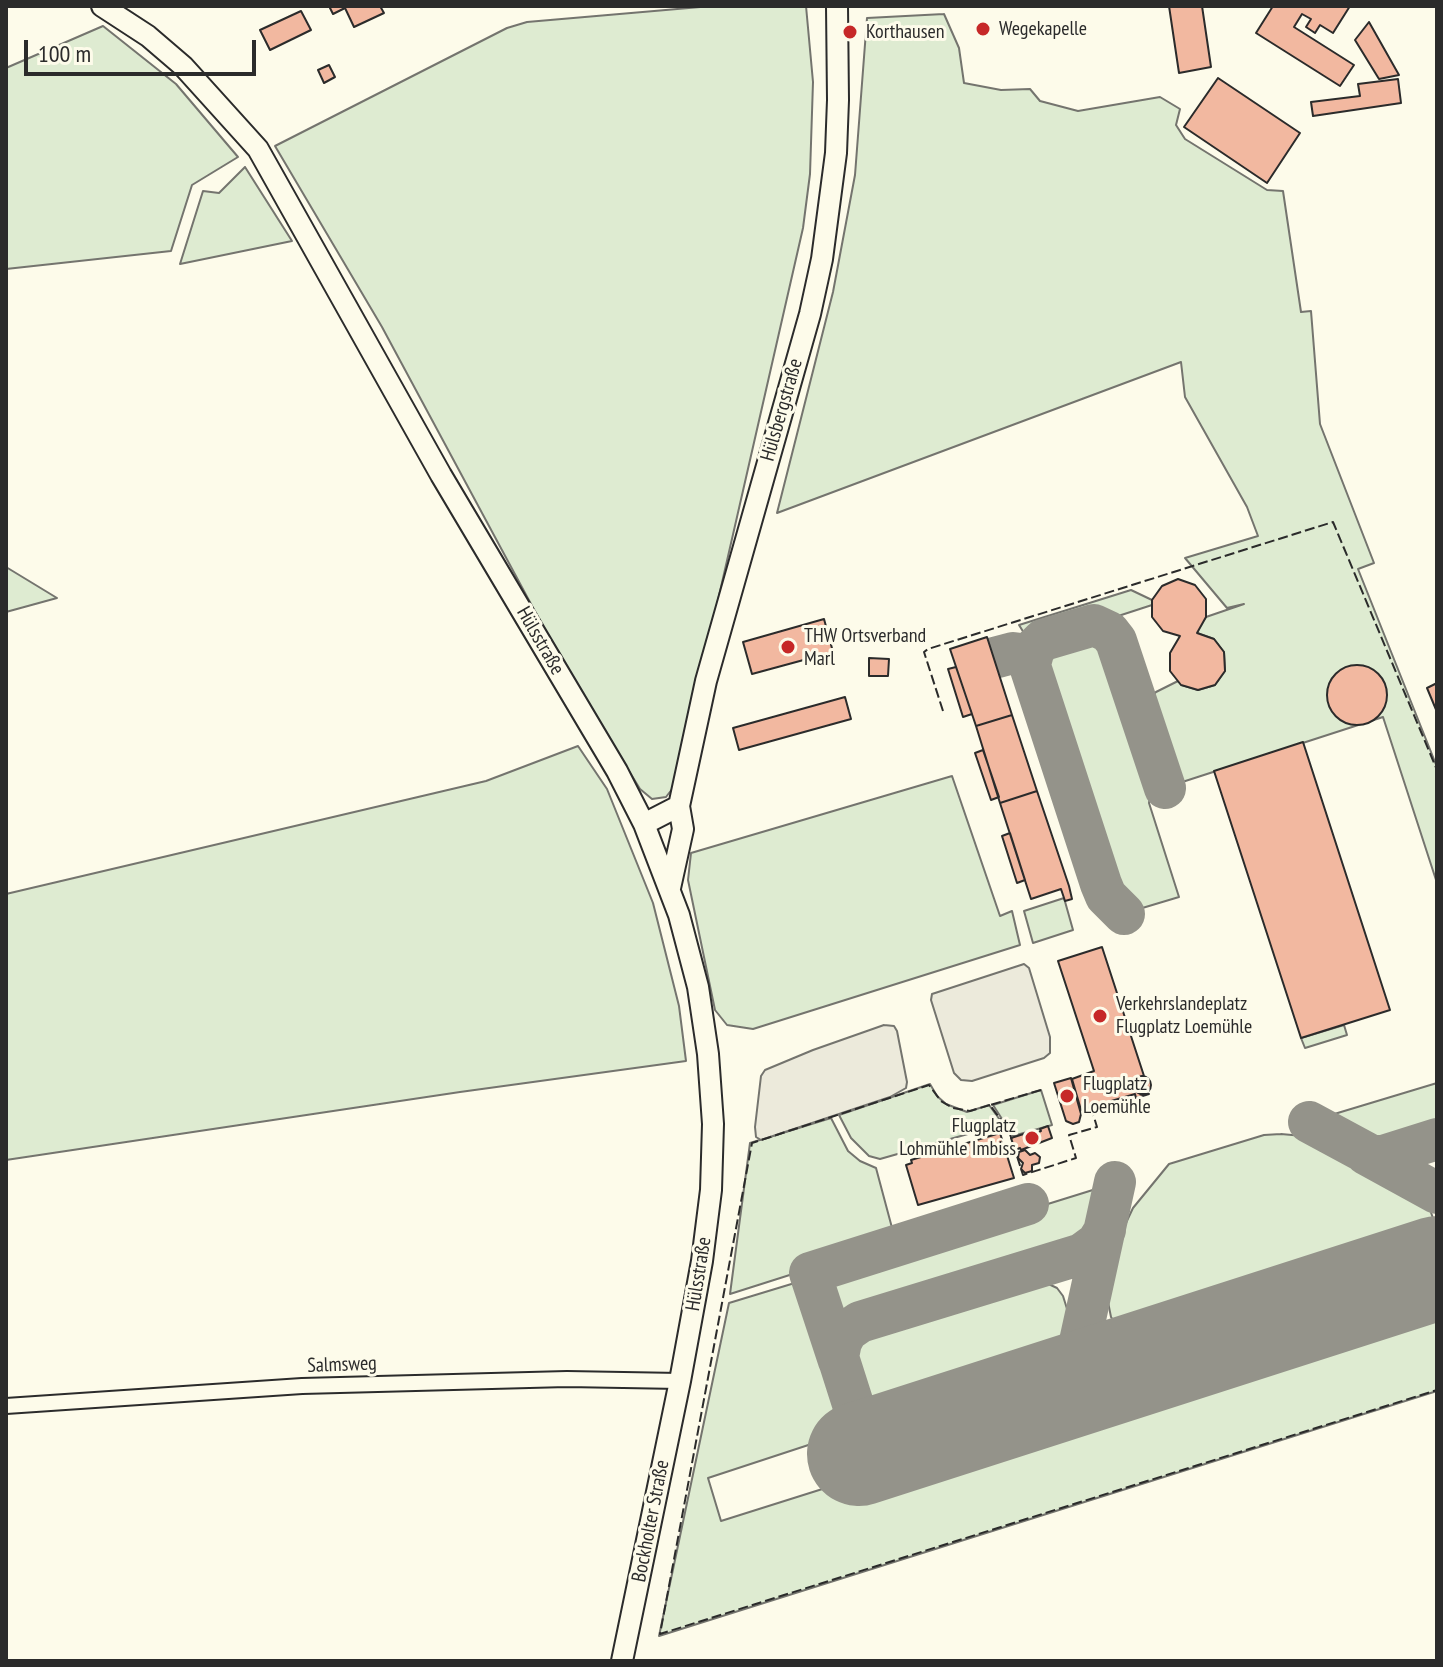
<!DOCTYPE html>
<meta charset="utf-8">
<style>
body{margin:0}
#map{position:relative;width:1443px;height:1667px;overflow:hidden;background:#fdfbea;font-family:"PT Sans Narrow",sans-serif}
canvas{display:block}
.frame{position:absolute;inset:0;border:8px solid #2b2b2b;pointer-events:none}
.scale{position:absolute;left:24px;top:40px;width:232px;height:36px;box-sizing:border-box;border:4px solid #2b2b2b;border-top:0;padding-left:10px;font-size:24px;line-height:28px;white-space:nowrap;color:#2b2b2b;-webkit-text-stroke:6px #fdfbea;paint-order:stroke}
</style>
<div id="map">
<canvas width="1443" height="1667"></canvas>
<div class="frame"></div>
<div class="scale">100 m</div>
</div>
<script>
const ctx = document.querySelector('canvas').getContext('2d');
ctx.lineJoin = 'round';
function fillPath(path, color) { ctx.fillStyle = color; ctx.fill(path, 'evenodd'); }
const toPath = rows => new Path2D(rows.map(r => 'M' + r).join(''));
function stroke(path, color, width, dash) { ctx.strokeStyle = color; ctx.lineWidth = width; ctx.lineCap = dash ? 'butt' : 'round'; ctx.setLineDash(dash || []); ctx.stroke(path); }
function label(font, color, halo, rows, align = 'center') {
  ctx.font = font + ' "PT Sans Narrow",sans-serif'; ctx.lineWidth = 6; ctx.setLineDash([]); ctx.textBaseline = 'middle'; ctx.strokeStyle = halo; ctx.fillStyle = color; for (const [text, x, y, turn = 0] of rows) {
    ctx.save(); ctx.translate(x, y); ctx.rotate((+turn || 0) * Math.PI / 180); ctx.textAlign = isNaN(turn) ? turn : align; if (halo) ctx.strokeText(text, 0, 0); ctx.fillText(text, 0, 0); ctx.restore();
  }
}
const green = toPath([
 [712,6,806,6,813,82,810,174,803,228,676,784,666,797,652,799,640,789,560,658,382,327,275,146,507,28,527,22,712,6],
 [944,14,959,48,964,83,1001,90,1030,89,1040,101,1078,111,1160,97,1180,109,1176,125,1185,139,1267,190,1283,191,1301,312,1311,311,1320,424,1374,563,1358,569,1437,767,1437,883,1383,717,1173,785,1147,708,1149,699,1156,692,1178,681,1182,685,1198,690,1215,685,1225,671,1224,652,1214,639,1197,633,1196,630,1206,617,1244,604,1227,608,1185,558,1258,536,1247,507,1185,397,1181,362,777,513,833,292,855,175,867,18,944,14],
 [103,26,176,84,238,157,192,185,171,251,6,269,6,68,103,26],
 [245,167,292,241,180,264,203,191,219,193,245,167],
 [6,567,57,598,6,612,6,567],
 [1131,590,1152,600,1152,605,1109,619,1099,614,1088,615,1034,634,1024,633,1019,625,1131,590],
 [1092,634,1104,640,1108,646,1156,791,1150,795,1149,803,1179,897,1139,909,1120,893,1115,883,1044,665,1046,654,1056,645,1092,634],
 [578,746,607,789,653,903,679,1006,686,1061,460,1092,6,1160,6,894,486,781,578,746],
 [952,776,1000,916,1012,911,1020,945,753,1029,727,1025,715,1010,688,880,691,853,952,776],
 [1064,898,1073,930,1033,943,1024,911,1064,898],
 [1344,1025,1347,1035,1305,1048,1301,1038,1344,1025],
 [1437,1083,1437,1130,1378,1148,1327,1122,1331,1115,1437,1083],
 [930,1084,937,1096,946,1104,967,1112,989,1105,1003,1124,880,1159,869,1156,851,1138,839,1115,930,1084],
 [1041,1090,1052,1125,1013,1136,993,1105,1041,1090],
 [831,1118,848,1151,860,1161,876,1168,895,1239,887,1244,730,1294,750,1143,831,1118],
 [1281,1134,1314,1137,1330,1143,1416,1191,1428,1204,1434,1221,1429,1245,1424,1251,1148,1338,1133,1337,1119,1329,1111,1317,1108,1302,1125,1225,1133,1208,1169,1164,1264,1135,1281,1134],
 [1096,1189,1086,1231,1074,1246,843,1319,832,1313,822,1283,826,1273,1096,1189],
 [1040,1280,1057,1288,1063,1296,1068,1312,1060,1353,1053,1365,1041,1371,901,1416,888,1417,864,1405,850,1366,850,1353,855,1342,863,1333,874,1326,1022,1281,1040,1280],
 [798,1282,804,1286,851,1431,708,1478,721,1521,1437,1295,1437,1391,659,1636,729,1303,798,1282]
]);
const parking = toPath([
 [1024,964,1029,968,1050,1037,1050,1053,1044,1058,972,1081,961,1080,954,1073,931,1000,932,994,1024,964],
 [884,1025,894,1026,897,1031,907,1082,906,1088,890,1097,761,1140,756,1137,755,1127,761,1076,765,1070,813,1050,884,1025]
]);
const taxiway = toPath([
 [994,658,1013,653,1021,654,1028,660,1101,884,1106,896,1124,914],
 [1030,664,1034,649,1043,640,1094,625,1109,632,1116,641,1165,788],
 [1309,1122,1372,1156,1383,1156,1437,1139],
 [1366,1154,1437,1193],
 [1083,1328,1085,1342,1096,1359,1109,1365,1121,1368,1140,1364],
 [839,1361,810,1273,1028,1204],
 [1051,1393,1066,1382,1074,1369,1115,1182],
 [913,1437,892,1441,880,1440,871,1436,859,1423,838,1357,841,1342,847,1331,860,1322,1082,1254,1097,1243,1105,1230]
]);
const runway = toPath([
 [859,1454,1437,1268]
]);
const building = toPath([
 [329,6,380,6,384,13,354,27,345,8,333,14,329,6],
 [1169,6,1202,6,1211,67,1179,73,1169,6],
 [1273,6,1350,6,1333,33,1320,25,1315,33,1306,27,1311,19,1302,14,1294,27,1354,65,1340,86,1256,33,1273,6],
 [301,11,311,30,270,50,260,30,301,11],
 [1369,22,1399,75,1379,79,1355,40,1369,22],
 [329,65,335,77,324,83,318,70,329,65],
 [1218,78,1300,133,1267,183,1184,127,1218,78],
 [1398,79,1401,103,1313,116,1311,102,1360,96,1358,84,1398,79],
 [1178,579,1195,585,1206,599,1206,617,1197,633,1214,639,1224,652,1225,671,1215,685,1198,690,1181,685,1170,671,1170,653,1180,636,1163,631,1152,617,1152,600,1162,586,1178,579],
 [824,619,833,652,752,674,743,642,824,619],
 [987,637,1012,715,976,726,950,649,987,637],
 [869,658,889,659,888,676,869,676,869,658],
 '1327 695a30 30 0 1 1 60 0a30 30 0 1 1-60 0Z',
 [956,667,972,714,963,717,948,669,956,667],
 [1437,683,1437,712,1427,688,1437,683],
 [845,697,851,719,739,750,733,728,845,697],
 [1012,715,1037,791,1000,803,976,726,1012,715],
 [1303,742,1390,1010,1301,1038,1214,771,1303,742],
 [983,750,999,797,991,800,975,753,983,750],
 [1037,791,1069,886,1072,899,1065,901,1061,889,1031,899,1000,803,1037,791],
 [1010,833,1025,880,1017,883,1002,836,1010,833],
 [1102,947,1144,1076,1135,1078,1132,1084,1135,1091,1140,1094,1149,1094,1136,1098,1135,1094,1081,1110,1072,1079,1094,1071,1058,961,1102,947],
 '1133 1085a9 9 0 1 1 18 0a9 9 0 1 1-18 0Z',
 [1071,1078,1081,1114,1079,1122,1073,1124,1066,1121,1054,1083,1071,1078],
 [1048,1126,1052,1138,1021,1150,1020,1148,1015,1150,1011,1138,1033,1131,1034,1134,1041,1131,1040,1129,1048,1126],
 [1000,1133,1014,1178,918,1205,906,1165,912,1163,911,1160,1000,1133],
 [1025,1150,1030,1155,1035,1153,1040,1157,1039,1163,1032,1165,1032,1171,1025,1173,1021,1169,1023,1163,1018,1158,1019,1152,1025,1150]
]);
const street = toPath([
 [6,1406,302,1386,567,1379,680,1381]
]);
const secondary = toPath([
 [102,6,148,36,183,66,258,149,441,475,617,771,644,824,679,915,698,987,708,1054,713,1124,711,1190,702,1261,680,1381,622,1661],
 [644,824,679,806],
 [670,888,683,829,679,806,706,681,810,314,822,259,836,153,838,100,837,6]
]);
const fence = toPath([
 [943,711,924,652,928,649,1333,522,1437,770],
 [1041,1090,990,1105,1009,1131,1023,1175,1076,1158,1069,1135,1097,1127,1091,1107],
 [990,1105,970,1111,953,1108,941,1101,929,1085,752,1143,660,1634,1437,1390]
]);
const markers = [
 [983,29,8,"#c62828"],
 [850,32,8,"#c62828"],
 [788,647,8,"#c62828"],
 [1100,1016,8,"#c62828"],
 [1067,1096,8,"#c62828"],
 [1032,1138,8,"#c62828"]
];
const poiNames = [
 ["Wegekapelle",999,29],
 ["Korthausen",866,32],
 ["THW Ortsverband",804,636],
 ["Marl",804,659],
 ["Verkehrslandeplatz",1116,1004],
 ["Flugplatz Loemühle",1116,1027],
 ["Flugplatz",1083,1084],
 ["Loemühle",1083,1107],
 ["Flugplatz",1016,1126,"right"],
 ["Lohmühle Imbiss",1016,1149,"right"]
];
const streetNames = [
 ["Hülsbergstraße",782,410,-74],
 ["Hülsstraße",540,641,60],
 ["Hülsstraße",699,1274,-81],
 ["Salmsweg",342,1365,-2],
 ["Bockholter Straße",651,1521,-79]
];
fillPath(green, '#deebd1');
stroke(green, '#74746e', 2);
fillPath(parking, '#eceadb');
stroke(parking, '#74746e', 2);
stroke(taxiway, '#94938a', 42);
stroke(runway, '#94938a', 104);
fillPath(building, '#f2b8a0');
stroke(building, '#2b2b2b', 2);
stroke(street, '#2b2b2b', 18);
stroke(secondary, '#2b2b2b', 24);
stroke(street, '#fdfbea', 14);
stroke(secondary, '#fdfbea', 20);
stroke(fence, '#2b2b2b', 2, [10, 4]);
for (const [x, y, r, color] of markers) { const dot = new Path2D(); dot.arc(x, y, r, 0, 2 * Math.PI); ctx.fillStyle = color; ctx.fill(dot); stroke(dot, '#fdfbea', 3); }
label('20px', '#2b2b2b', '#fdfbea', poiNames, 'left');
label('20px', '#2b2b2b', '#fdfbea', streetNames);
</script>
